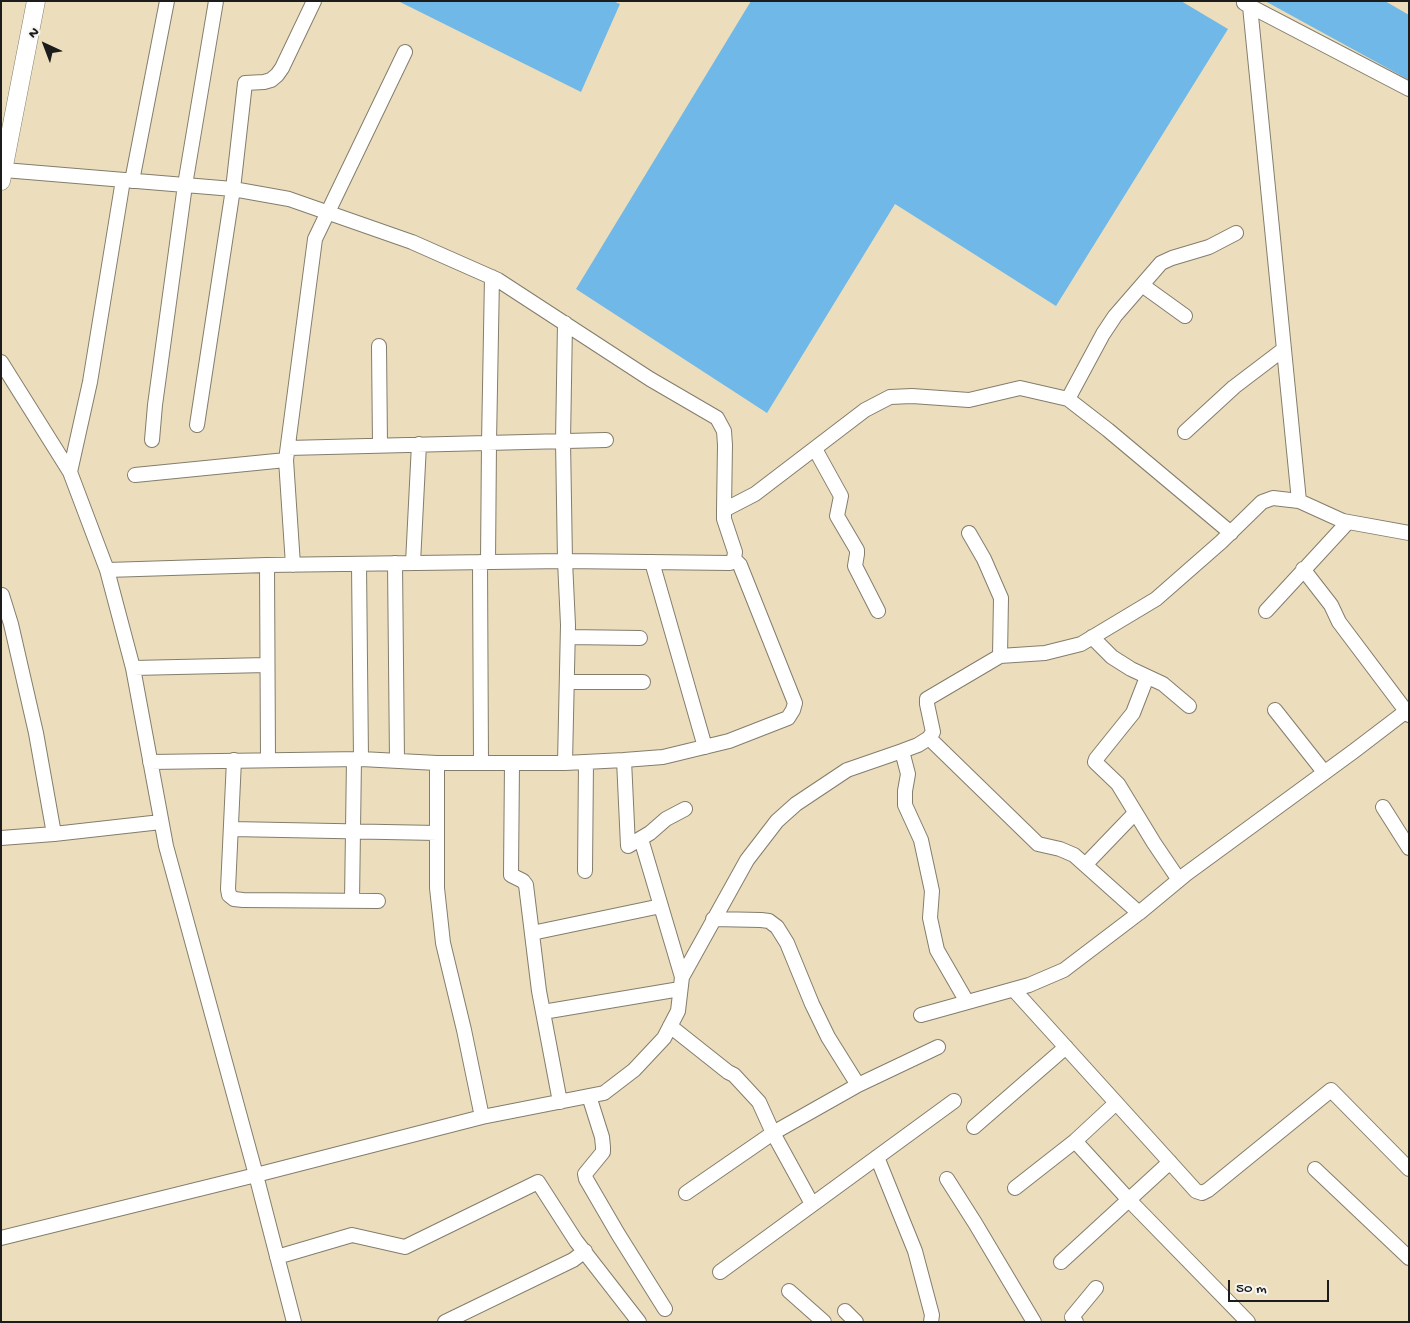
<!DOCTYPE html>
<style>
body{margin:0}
#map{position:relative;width:1410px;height:1323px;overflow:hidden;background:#ecdebc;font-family:"Gochi Hand",sans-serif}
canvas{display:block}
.frame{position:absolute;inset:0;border:2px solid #1c1c1c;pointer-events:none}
.north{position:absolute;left:20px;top:20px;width:50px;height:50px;-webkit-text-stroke:4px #f6f6f2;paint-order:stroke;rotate:317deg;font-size:14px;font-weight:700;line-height:20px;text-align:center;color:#1c1c1c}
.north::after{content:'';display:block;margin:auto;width:18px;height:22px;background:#1c1c1c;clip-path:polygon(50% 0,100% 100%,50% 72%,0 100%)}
.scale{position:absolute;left:1228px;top:1280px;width:101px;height:22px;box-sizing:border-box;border:2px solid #1c1c1c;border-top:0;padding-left:6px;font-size:15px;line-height:18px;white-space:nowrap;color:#1c1c1c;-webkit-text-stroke:4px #f6f6f2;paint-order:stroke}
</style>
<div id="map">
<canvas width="1410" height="1323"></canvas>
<div class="frame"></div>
<div class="north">N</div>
<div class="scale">50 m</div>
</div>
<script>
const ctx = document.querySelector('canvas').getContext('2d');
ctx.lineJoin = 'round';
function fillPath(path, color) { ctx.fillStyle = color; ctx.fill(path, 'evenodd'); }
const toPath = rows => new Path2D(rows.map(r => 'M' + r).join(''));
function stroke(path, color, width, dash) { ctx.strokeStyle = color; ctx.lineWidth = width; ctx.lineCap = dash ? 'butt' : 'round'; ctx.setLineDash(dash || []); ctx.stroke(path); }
const water = toPath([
 [398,1,613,1,620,4,581,92],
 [751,1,1181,1,1228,29,1056,306,895,204,767,413,576,289],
 [1265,1,1385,1,1409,15,1409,80]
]);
const minor = toPath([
 [1244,3,1409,89],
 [1250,6,1299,501],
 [4,170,233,189,289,199,412,242,498,280,650,379,717,418,724,431,725,445,724,510,755,494,865,410,890,397,912,396,969,400,1020,388,1068,399,1108,430,1231,533],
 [132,181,167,1],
 [1142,285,1185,316],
 [565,323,563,441,565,561,568,625,565,763],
 [379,346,380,445],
 [1,362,70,472,107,570,133,668,166,846,256,1175,294,1322],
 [1068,399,1103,334,1115,316,1161,263,1172,258,1209,247,1236,233],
 [197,425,233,189,245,83,264,82,271,80,277,75,282,68,314,1],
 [1185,432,1234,387,1284,349],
 [152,440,155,405,185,185,216,1],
 [288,448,606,440],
 [815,449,841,496,837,516,857,550,857,554,855,566,878,611],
 [70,472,90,382,123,180],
 [135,475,286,460],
 [969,533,984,559,1001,598,1000,656],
 [480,562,481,763],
 [488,562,489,443,492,277],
 [652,562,705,747],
 [395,563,397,761],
 [413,563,419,444],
 [359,564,361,759],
 [267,565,268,760],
 [293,565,286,460,315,239,405,52],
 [1303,569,1331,605,1339,622,1409,715],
 [107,570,267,565,565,561,730,563,734,559,735,552,724,519,724,510],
 [2,595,11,624,36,733,54,834],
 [1266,611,1348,522],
 [568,637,640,638],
 [1092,637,1112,657,1131,669,1163,684,1189,706],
 [133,668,267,665],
 [1147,677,1133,713,1096,759,1095,762,1118,784,1154,843,1179,880],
 [567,682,643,682],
 [1275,710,1324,772],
 [929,738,1038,844,1060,849,1074,855,1139,913],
 [902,751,908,774,905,791,905,805,921,840,932,891,930,918,937,950,967,1002],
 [234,760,228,889,229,895,234,899,243,900,378,901],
 [624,760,663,757,729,741,788,718,793,710,795,703,740,565,734,559],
 [150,762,361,759,437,763,565,763,624,760,628,846,650,833,666,819,685,809],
 [437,763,437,888,443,943,464,1030,482,1117],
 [512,763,511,875,523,881,526,885,539,991,560,1102],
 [1383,807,1409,848],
 [231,829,437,833],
 [1,838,54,834,161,822],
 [641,839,682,977],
 [1085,865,1135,813],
 [585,871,586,762],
 [352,901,354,759],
 [713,919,761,920,769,921,777,927,787,943,812,1004,828,1037,858,1085],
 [532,933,661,906],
 [1014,990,1196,1191,1202,1193,1208,1190,1331,1090,1409,1169],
 [543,1012,680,989],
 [921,1015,1029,985,1064,970,1139,913,1186,874,1354,751,1409,709],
 [670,1026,728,1072,734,1075,759,1102,773,1133,812,1204],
 [589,1096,602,1137,603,1147,603,1152,585,1174,586,1179,618,1234,665,1309],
 [974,1127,1066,1047],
 [1075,1141,1129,1200,1248,1322],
 [877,1157,915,1251,932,1315,931,1322],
 [1315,1169,1409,1258],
 [947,1179,975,1223,1034,1322],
 [1015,1188,1075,1141,1116,1103],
 [686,1193,773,1133,858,1085,938,1047],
 [1,1238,256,1175,482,1117,604,1093,634,1070,664,1038,678,1011,682,977,747,860,777,821,796,804,847,770,902,751,918,745,929,738,933,732,927,704,927,699,1000,656,1045,653,1081,644,1156,599,1221,542,1262,502,1273,498,1299,501,1343,521,1409,533],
 [277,1257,352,1235,405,1247,538,1182,576,1241,639,1322],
 [1061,1262,1170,1162],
 [720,1272,954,1101],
 [789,1291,824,1322],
 [845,1311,856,1322],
 [445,1322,573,1260,585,1251],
 [1076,1322,1072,1317,1096,1288]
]);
const tertiary = toPath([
 [1,181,36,1]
]);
fillPath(water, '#70b8e7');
stroke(minor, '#847d6c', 16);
stroke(tertiary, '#847d6c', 19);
stroke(minor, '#fff', 14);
stroke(tertiary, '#fff', 18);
</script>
